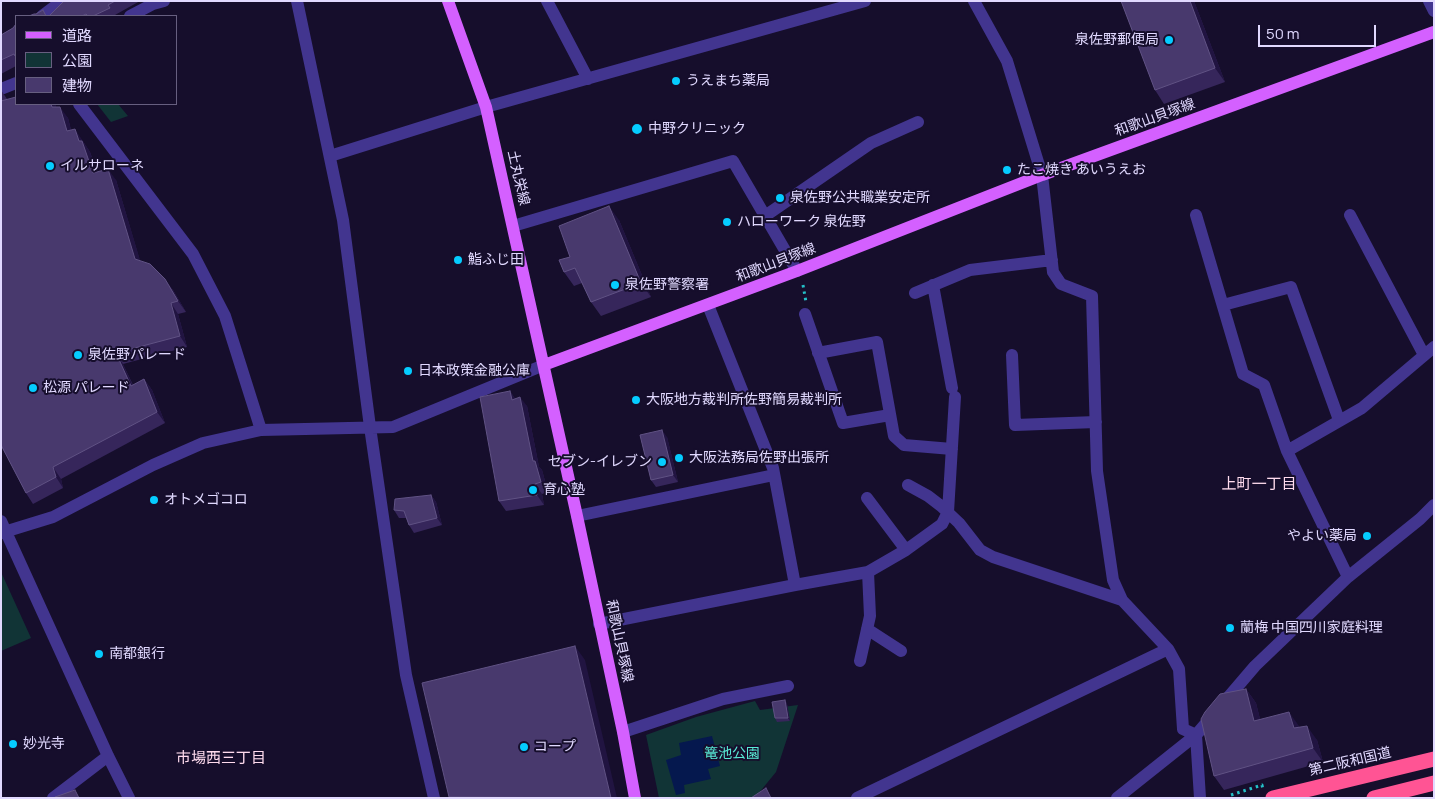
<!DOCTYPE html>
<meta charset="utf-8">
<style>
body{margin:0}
#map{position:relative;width:1435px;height:799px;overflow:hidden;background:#160e2c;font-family:Manrope,"Noto Sans JP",sans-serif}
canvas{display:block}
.frame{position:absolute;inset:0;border:2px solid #e1d9ff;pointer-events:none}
.legend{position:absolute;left:15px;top:15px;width:162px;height:90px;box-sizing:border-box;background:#160e2c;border:1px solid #675f80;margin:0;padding:6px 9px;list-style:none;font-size:15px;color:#e1d9ff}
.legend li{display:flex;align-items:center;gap:10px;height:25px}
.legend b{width:25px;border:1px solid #675f80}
.scale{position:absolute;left:1258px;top:25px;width:118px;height:22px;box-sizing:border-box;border:2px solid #e1d9ff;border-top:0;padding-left:6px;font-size:15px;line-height:18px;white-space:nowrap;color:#e1d9ff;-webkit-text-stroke:4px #160e2c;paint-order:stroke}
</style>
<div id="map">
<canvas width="1435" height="799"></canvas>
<div class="frame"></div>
<ul class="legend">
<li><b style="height:6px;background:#d460ff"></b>道路</li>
<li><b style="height:14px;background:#113436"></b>公園</li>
<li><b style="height:14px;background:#48396d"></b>建物</li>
</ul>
<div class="scale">50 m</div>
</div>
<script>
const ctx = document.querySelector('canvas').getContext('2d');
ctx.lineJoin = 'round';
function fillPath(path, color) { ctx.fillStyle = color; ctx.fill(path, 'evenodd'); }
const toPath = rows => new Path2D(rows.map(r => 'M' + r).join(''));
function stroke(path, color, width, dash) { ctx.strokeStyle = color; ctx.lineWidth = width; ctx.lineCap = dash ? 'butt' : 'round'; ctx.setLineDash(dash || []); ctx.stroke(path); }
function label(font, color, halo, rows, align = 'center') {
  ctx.font = font + ' Manrope,"Noto Sans JP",sans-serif'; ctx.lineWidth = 4; ctx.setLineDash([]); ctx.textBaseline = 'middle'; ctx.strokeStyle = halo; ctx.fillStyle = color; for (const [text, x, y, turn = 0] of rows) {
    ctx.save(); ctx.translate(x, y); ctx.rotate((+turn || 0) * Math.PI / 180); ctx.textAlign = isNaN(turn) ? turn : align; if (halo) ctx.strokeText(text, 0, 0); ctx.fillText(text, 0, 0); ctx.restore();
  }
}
const green = toPath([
 [97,104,118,104,128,116,111,122],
 [1,572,31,638,1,651],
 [755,701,760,710,798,705,776,772,758,794,753,798,659,798,646,735,696,717]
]);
const water = toPath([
 [712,736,720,766,708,769,711,779,684,785,685,793,676,795,666,760,681,755,679,743]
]);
const path = toPath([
 [803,285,806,302],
 [1231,795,1262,785,1263,790]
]);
const minor = toPath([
 [297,1,343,220,370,427,406,675,434,798],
 [547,1,588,79],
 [974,1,1007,61,1042,175,1053,272,1061,284,1092,296,1097,471,1113,580,1122,600,1168,649,1179,669,1183,729,1196,735,1117,798],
 [1429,1,1434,11],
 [42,16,62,1],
 [130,16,153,4,164,1],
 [1,89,16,83],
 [79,104,193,254,225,316,261,430],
 [330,156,486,107,865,1],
 [1196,215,1243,374,1264,385,1287,451,1348,577],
 [1350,215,1424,355],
 [765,216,871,143,918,122],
 [513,226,733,161,797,271],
 [933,285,952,388],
 [915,293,970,270,1052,260],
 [708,305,773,468,795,585],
 [1223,305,1291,287,1339,420],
 [805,314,843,423,890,415],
 [818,353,877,342,894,436,904,445,952,449],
 [1012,355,1015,425,1096,422],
 [1287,451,1362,408,1434,347],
 [908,485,928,496,941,506,959,523,980,550,993,557,1122,600],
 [577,516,774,475],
 [1,521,108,756,129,798],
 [1,533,53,517,153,465,203,443,261,430,393,427,544,365],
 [906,550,942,524,948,512,955,397],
 [599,624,795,585,868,572,906,550,867,498],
 [867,629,901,651],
 [860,661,870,616,868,572],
 [623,732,723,699,788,686],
 [53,798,108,756],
 [857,798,1168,649],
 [1200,798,1196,735,1255,666,1348,577,1420,519,1434,505]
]);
const major = toPath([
 [448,1,486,107,577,516,623,732,635,798],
 [544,365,797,271,1042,175,1434,32]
]);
const highway = toPath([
 [1273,798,1434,759],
 [1374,798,1434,783]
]);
const wall = toPath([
 [64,1,140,1,115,15,116,16,49,16],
 [1121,1,1194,1,1225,82,1164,104,1155,90],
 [16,24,16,66,1,74,1,35,13,28],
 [1,90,7,99,55,104,56,107,68,118,71,130,82,140,90,152,97,172,116,180,140,261,173,290,186,312,178,314,187,347,123,364,133,385,144,379,152,390,165,423,61,479,63,488,33,504,26,493,1,445],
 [619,220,651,297,601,316,591,302,582,283,574,286,564,272,570,257],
 [510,391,515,399,527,406,539,467,542,470,548,492,542,494,544,505,506,511,499,501],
 [667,437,678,482,656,487,651,480],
 [431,495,436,502,442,525,414,533,409,525,406,518,399,518,394,510],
 [1246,689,1256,703,1260,719,1299,726,1299,727,1317,740,1323,762,1224,790,1214,776],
 [785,700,787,704,790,721,777,722,775,718]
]);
const shadedWall = toPath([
 [1190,1,1194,1,1225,82,1215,68],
 [51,104,55,104,60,118,52,107],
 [60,107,68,118,74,142,67,131],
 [75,129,90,152,101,184,93,173,79,141],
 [108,169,116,180,143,270,135,259],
 [609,206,619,220,651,297,641,283],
 [165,279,173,290,186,312,178,301],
 [171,303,178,314,187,347,180,336],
 [116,353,123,364,138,397,131,386],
 [144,379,152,390,165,423,157,412],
 [510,391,517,401,512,400],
 [520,397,527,406,539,467,542,470,548,492,541,482,533,461],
 [662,430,667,437,678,482,673,475],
 [53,467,61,479,63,488,56,477],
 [535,484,542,494,544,505,537,495],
 [431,495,436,502,442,525,437,518],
 [575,646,585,660,617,798,611,798],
 [1246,689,1256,703,1264,735,1254,721],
 [785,700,787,704,790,721,788,718],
 [1289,712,1299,726,1303,742,1294,728],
 [1307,726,1317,740,1323,762,1313,748]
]);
const building = toPath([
 [64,1,115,1,108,5,110,8,93,16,88,16,86,14,82,16,49,16,64,1],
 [1121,1,1190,1,1215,68,1155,90,1121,1],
 [43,10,46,16,29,16,34,14,36,14,43,10],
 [16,24,16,56,15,56,14,54,1,60,1,35,13,28,16,24],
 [16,97,16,104,51,104,52,107,60,107,67,131,75,129,79,141,82,141,93,173,108,169,135,259,150,264,165,279,178,301,171,303,180,336,116,353,131,386,144,379,157,412,53,467,56,477,26,493,1,445,1,101,16,97],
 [609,206,641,283,591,302,575,268,564,272,559,260,570,257,559,226,609,206],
 [510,391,512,400,520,397,533,461,535,461,541,482,535,484,537,495,499,501,480,397,510,391],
 [662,430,673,475,651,480,640,435,662,430],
 [431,495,437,518,409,525,404,511,394,510,395,499,431,495],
 [575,646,611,798,449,797,422,683,575,646],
 [1246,689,1254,721,1289,712,1294,728,1307,726,1313,748,1214,776,1201,719,1205,712,1220,694,1246,689],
 [785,700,788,718,775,718,772,702,785,700],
 [766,788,771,798,751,798,766,788],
 [75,790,79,798,55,797,75,790]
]);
const markers = [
 [1169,40,5,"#05ccff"],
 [676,81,5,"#05ccff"],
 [637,129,6,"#05ccff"],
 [50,166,5,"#05ccff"],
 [1007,170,5,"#05ccff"],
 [780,198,5,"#05ccff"],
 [727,222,5,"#05ccff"],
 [458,260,5,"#05ccff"],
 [615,285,5,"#05ccff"],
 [78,355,5,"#05ccff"],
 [408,371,5,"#05ccff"],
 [33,388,5,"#05ccff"],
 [636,400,5,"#05ccff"],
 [679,458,5,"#05ccff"],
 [662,462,5,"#05ccff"],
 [533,490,5,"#05ccff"],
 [154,500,5,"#05ccff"],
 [1367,536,5,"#05ccff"],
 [1230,628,5,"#05ccff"],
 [99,654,5,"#05ccff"],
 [13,744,5,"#05ccff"],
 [524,747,5,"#05ccff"]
];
const poiNames = [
 ["泉佐野郵便局",1159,40,"right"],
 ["うえまち薬局",686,81],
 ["中野クリニック",648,129],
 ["イルサローネ",60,166],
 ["たこ焼き あいうえお",1017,170],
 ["泉佐野公共職業安定所",790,198],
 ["ハローワーク 泉佐野",737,222],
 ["鮨ふじ田",468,260],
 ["泉佐野警察署",625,285],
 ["泉佐野パレード",88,355],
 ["日本政策金融公庫",418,371],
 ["松源 パレード",43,388],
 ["大阪地方裁判所佐野簡易裁判所",646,400],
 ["大阪法務局佐野出張所",689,458],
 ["セブン-イレブン",652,462,"right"],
 ["育心塾",543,490],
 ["オトメゴコロ",164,500],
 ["やよい薬局",1357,536,"right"],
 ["蘭梅 中国四川家庭料理",1240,628],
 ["南都銀行",109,654],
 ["妙光寺",23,744],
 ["コープ",534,747]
];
const streetNames = [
 ["和歌山貝塚線",1155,118,-20],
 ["土丸栄線",518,178,77],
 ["和歌山貝塚線",776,263,-21],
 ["和歌山貝塚線",619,641,78],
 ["第二阪和国道",1350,762,-13]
];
const parkNames = [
 ["篭池公園",732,754]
];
const neighbourhoodNames = [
 ["上町一丁目",1259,485],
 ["市場西三丁目",221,759]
];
fillPath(green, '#113436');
fillPath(water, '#05184e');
stroke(path, '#24c0c8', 3, [2.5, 4]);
stroke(minor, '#42358f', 12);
stroke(major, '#d460ff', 12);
stroke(highway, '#ff5494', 15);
fillPath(wall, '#36265b');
fillPath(shadedWall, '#211441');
fillPath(building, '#48396d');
stroke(building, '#605284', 1);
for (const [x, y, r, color] of markers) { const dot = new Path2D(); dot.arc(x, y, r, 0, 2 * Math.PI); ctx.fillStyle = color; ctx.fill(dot); stroke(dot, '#160e2c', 2); }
label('14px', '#e1d9ff', '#160e2c', poiNames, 'left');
label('14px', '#e1d9ff', '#160e2c', streetNames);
label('14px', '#59ebd6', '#160e2c', parkNames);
label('15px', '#ffdbee', '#160e2c', neighbourhoodNames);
</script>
